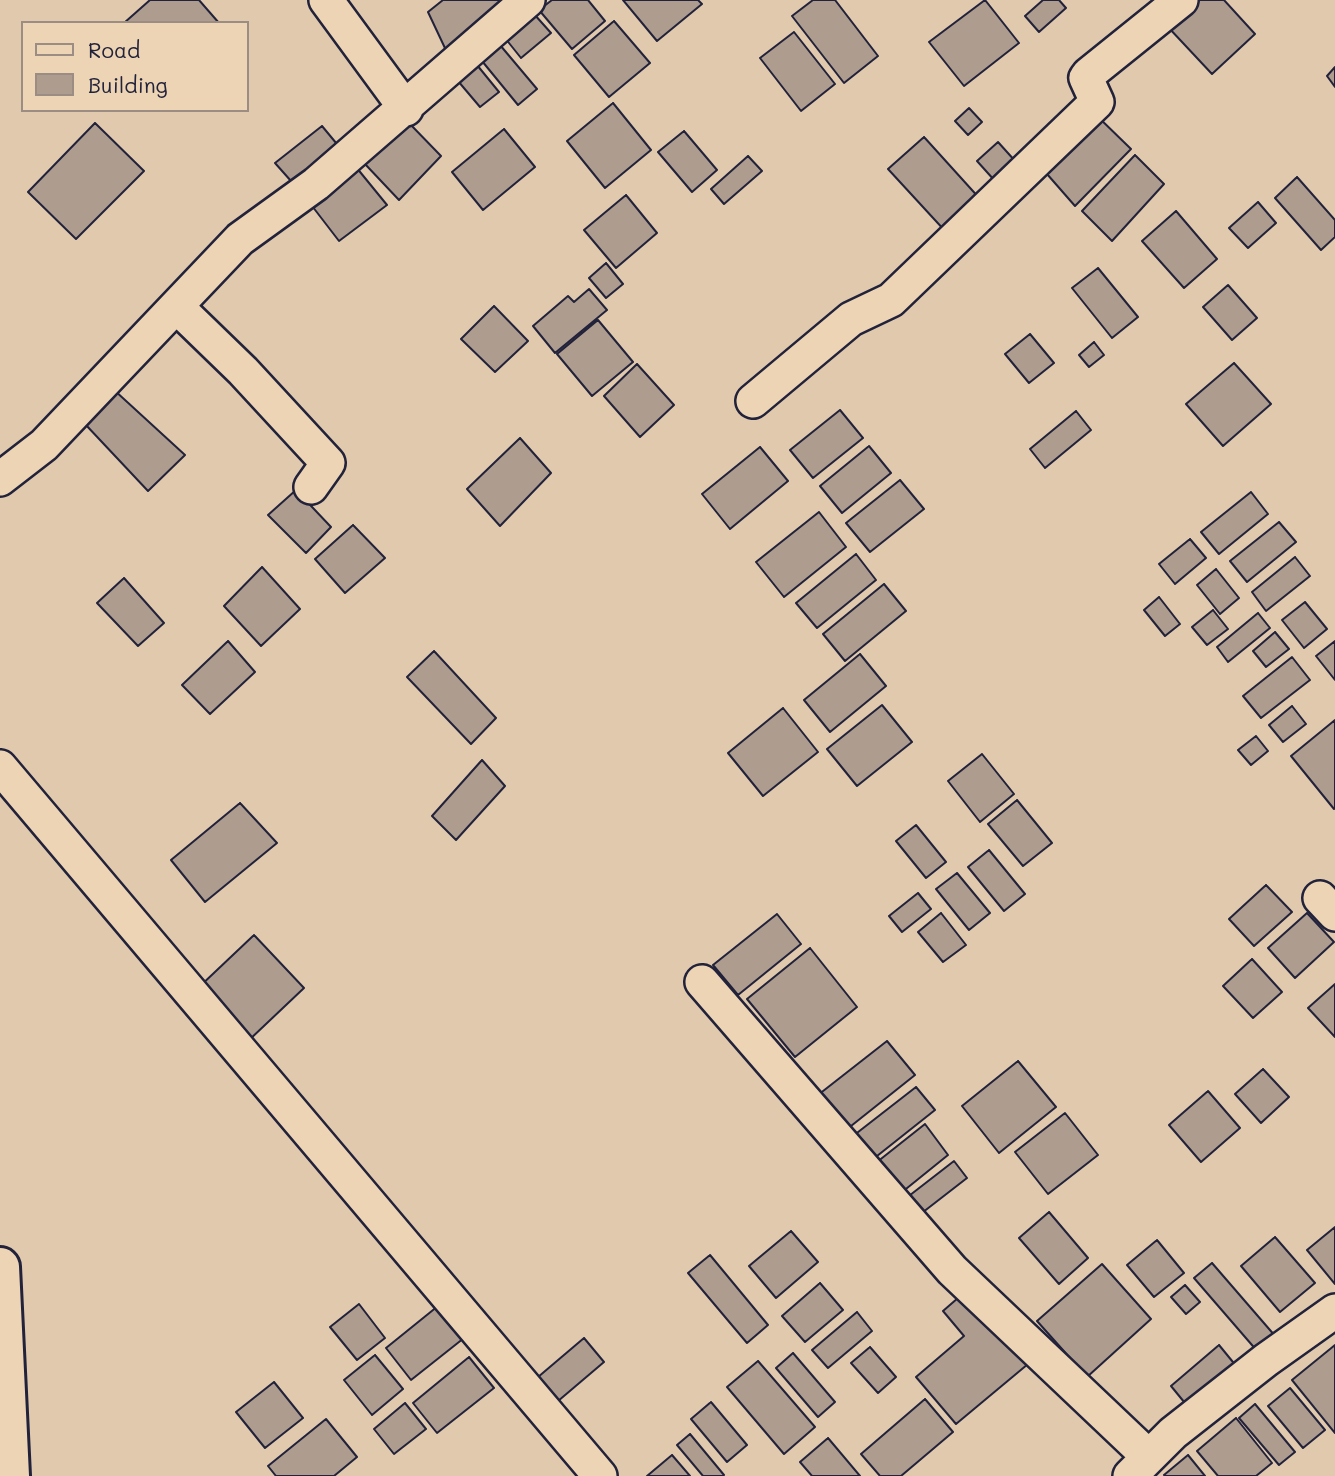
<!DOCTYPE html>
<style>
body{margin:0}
#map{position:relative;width:1335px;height:1476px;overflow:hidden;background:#e0c9ad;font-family:Mali,sans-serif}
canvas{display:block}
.legend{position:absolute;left:21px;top:21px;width:228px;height:91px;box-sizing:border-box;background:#ecd4b4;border:2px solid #9b8d84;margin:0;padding:9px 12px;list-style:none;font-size:21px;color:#22223b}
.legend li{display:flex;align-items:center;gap:14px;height:35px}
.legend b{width:35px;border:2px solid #9b8d84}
</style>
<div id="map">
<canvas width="1335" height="1476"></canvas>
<ul class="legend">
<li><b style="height:9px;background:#ecd4b4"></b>Road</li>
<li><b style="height:19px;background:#ae9d8f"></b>Building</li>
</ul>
</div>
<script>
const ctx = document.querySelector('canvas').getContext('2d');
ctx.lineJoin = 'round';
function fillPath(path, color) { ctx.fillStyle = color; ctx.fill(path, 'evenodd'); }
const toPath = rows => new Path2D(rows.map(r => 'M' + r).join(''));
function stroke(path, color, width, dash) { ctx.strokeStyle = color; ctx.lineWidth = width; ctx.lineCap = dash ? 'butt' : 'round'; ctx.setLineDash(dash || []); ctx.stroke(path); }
const building = toPath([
 [150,0,199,0,219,23,124,23,150,0],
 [443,0,507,0,452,63,428,12,443,0],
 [552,0,588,0,605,21,572,49,539,10,552,0],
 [623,0,698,0,702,4,657,41,623,0],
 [813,0,835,0,878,56,844,83,792,16,813,0],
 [985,0,1019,43,964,86,929,42,985,0],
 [1043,0,1059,0,1066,8,1039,32,1025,16,1043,0],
 [1197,0,1224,0,1255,34,1212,74,1168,27,1197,0],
 [534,14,551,33,521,58,505,38,534,14],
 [614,21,650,63,609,97,574,55,614,21],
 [794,32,835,84,801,111,760,58,794,32],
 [500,45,537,89,518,105,482,61,500,45],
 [477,65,499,92,480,107,458,81,477,65],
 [1335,67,1335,87,1327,76,1335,67],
 [613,103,651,150,605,188,567,141,613,103],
 [969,108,982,122,968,135,955,121,969,108],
 [1093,112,1131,149,1075,206,1040,166,1093,112],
 [95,123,144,171,76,239,28,192,95,123],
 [409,123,441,156,399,200,365,164,409,123],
 [322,126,346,155,299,190,275,163,322,126],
 [504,129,535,167,483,210,452,172,504,129],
 [684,131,717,170,692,192,658,152,684,131],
 [924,137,981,200,946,232,888,169,924,137],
 [998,142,1016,162,995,181,977,161,998,142],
 [1135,155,1164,184,1112,241,1082,211,1135,155],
 [748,156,762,171,724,204,711,189,748,156],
 [356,167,387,205,339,241,309,202,356,167],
 [1297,177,1335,220,1335,237,1321,250,1275,198,1297,177],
 [626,195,657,233,616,268,584,230,626,195],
 [1258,202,1276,223,1248,248,1229,228,1258,202],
 [1176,211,1217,259,1184,288,1142,241,1176,211],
 [606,263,623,284,606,298,589,278,606,263],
 [1098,268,1138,317,1112,338,1072,288,1098,268],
 [1228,285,1257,318,1232,340,1203,307,1228,285],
 [589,289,607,310,555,353,533,326,568,296,574,302,589,289],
 [494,306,528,341,495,372,461,339,494,306],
 [598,320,633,362,592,396,557,354,598,320],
 [1030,334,1054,363,1029,383,1005,354,1030,334],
 [1094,342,1104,355,1089,367,1079,355,1094,342],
 [1234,363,1271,404,1223,446,1186,404,1234,363],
 [637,364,674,405,640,437,604,396,637,364],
 [113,389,185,455,148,491,85,424,113,389],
 [840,410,863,438,813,478,790,450,840,410],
 [1076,411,1091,430,1045,468,1030,449,1076,411],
 [520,438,551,473,500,526,467,489,520,438],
 [869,446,891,473,842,513,820,486,869,446],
 [760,447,788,481,730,529,702,494,760,447],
 [900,480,924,509,870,552,846,523,900,480],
 [296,490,331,527,306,553,268,515,296,490],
 [1251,492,1268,514,1219,554,1201,532,1251,492],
 [819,512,846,547,784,597,756,562,819,512],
 [1279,522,1296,542,1247,582,1230,561,1279,522],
 [353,525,385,558,345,593,315,559,353,525],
 [1190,539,1206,558,1175,584,1159,564,1190,539],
 [856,554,876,580,817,628,796,603,856,554],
 [1295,557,1310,576,1266,611,1252,592,1295,557],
 [262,567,300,609,261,646,224,606,262,567],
 [1216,569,1239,598,1220,614,1197,585,1216,569],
 [124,578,164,623,138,646,97,603,124,578],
 [884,584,906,611,845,661,823,634,884,584],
 [1159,597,1180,624,1165,636,1144,610,1159,597],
 [1305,602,1327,629,1304,648,1282,620,1305,602],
 [1213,610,1228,629,1207,645,1192,627,1213,610],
 [1258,613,1270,628,1228,662,1217,647,1258,613],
 [1275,632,1289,649,1266,667,1253,651,1275,632],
 [228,641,255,672,210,714,182,685,228,641],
 [1335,641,1335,680,1316,656,1335,641],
 [434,651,496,718,471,744,407,677,434,651],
 [860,654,886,686,830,732,804,700,860,654],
 [1292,657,1310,680,1261,718,1243,696,1292,657],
 [882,705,912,742,857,786,827,749,882,705],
 [1292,706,1306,724,1283,742,1269,725,1292,706],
 [783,708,818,752,763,796,728,753,783,708],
 [1335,720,1335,808,1334,809,1291,756,1335,720],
 [1256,736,1268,751,1251,765,1238,750,1256,736],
 [982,754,1014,794,980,822,948,781,982,754],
 [482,760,505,786,456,840,432,816,482,760],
 [1017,800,1052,843,1023,866,988,824,1017,800],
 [240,803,277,843,205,902,171,860,240,803],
 [916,825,946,862,926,878,896,841,916,825],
 [989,850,1025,894,1004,911,968,867,989,850],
 [957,873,990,913,969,930,936,889,957,873],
 [1266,885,1292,912,1254,946,1229,919,1266,885],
 [918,893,931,909,902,932,889,916,918,893],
 [941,913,966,945,943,962,918,932,941,913],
 [1307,913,1334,942,1295,978,1268,948,1307,913],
 [777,914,801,944,738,995,713,965,777,914],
 [254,935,304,988,247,1042,197,989,254,935],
 [810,948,857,1007,795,1057,747,999,810,948],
 [1252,959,1282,992,1253,1018,1223,986,1252,959],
 [1335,984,1335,1037,1308,1008,1335,984],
 [887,1041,915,1075,846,1130,818,1095,887,1041],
 [1018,1061,1056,1107,999,1153,962,1106,1018,1061],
 [1263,1069,1289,1097,1261,1123,1235,1094,1263,1069],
 [916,1087,935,1110,872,1160,853,1136,916,1087],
 [1208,1091,1240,1128,1201,1162,1169,1125,1208,1091],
 [1065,1113,1098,1155,1048,1194,1015,1152,1065,1113],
 [925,1124,948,1155,896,1197,872,1166,925,1124],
 [954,1161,967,1178,918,1216,905,1199,954,1161],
 [1049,1212,1088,1258,1059,1284,1019,1238,1049,1212],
 [1335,1227,1335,1284,1307,1250,1335,1227],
 [791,1231,818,1262,776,1298,749,1266,791,1231],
 [1275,1237,1315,1283,1280,1312,1241,1266,1275,1237],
 [1157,1240,1184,1273,1154,1297,1127,1265,1157,1240],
 [710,1255,768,1325,747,1343,688,1273,710,1255],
 [1212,1263,1276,1337,1258,1352,1194,1278,1212,1263],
 [1102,1264,1151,1319,1087,1377,1037,1321,1102,1264],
 [820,1283,843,1310,805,1342,782,1316,820,1283],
 [1185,1285,1200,1302,1186,1314,1171,1297,1185,1285],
 [966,1291,1028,1364,956,1424,916,1377,964,1336,943,1311,966,1291],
 [359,1304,385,1338,357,1360,330,1327,359,1304],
 [438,1306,464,1338,411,1380,386,1348,438,1306],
 [857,1312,872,1331,828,1368,812,1350,857,1312],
 [584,1338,604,1362,551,1407,531,1383,584,1338],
 [1219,1345,1237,1367,1189,1408,1171,1386,1219,1345],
 [1335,1345,1335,1433,1292,1380,1335,1345],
 [870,1347,896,1377,878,1393,851,1363,870,1347],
 [793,1353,835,1402,818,1417,776,1368,793,1353],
 [375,1355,403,1389,372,1415,344,1380,375,1355],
 [469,1357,494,1388,437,1433,413,1403,469,1357],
 [758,1361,815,1427,784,1454,727,1387,758,1361],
 [274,1382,303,1418,265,1448,236,1412,274,1382],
 [1290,1388,1325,1430,1303,1448,1268,1406,1290,1388],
 [925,1399,953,1432,901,1476,880,1476,861,1454,925,1399],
 [711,1402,747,1445,727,1462,691,1419,711,1402],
 [405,1403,426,1429,394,1454,374,1429,405,1403],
 [1255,1404,1295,1452,1279,1465,1239,1418,1255,1404],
 [1236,1418,1272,1463,1256,1476,1218,1476,1197,1451,1236,1418],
 [326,1419,357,1457,334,1476,276,1476,268,1466,326,1419],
 [690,1434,724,1475,723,1476,703,1476,677,1445,690,1434],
 [828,1438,860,1476,812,1476,800,1462,828,1438],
 [672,1455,690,1476,647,1476,672,1455],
 [1188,1455,1205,1476,1165,1476,1164,1475,1188,1455]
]);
const minor = toPath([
 [326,0,406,109],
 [177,307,243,371,328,463,311,487],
 [753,401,851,319,891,300,1097,102,1086,78,1089,74,1181,0],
 [0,479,44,445,240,239,316,184,528,0],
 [0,767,600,1476],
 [1320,898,1335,914],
 [702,982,952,1270,1149,1457],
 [1130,1476,1173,1433,1266,1360,1335,1311]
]);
const trunk = toPath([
 [0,1267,10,1476]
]);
fillPath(building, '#ae9d8f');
stroke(building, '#22223b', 2);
stroke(minor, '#22223b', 38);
stroke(trunk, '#22223b', 44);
stroke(minor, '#ecd4b4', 33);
stroke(trunk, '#ecd4b4', 38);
</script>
